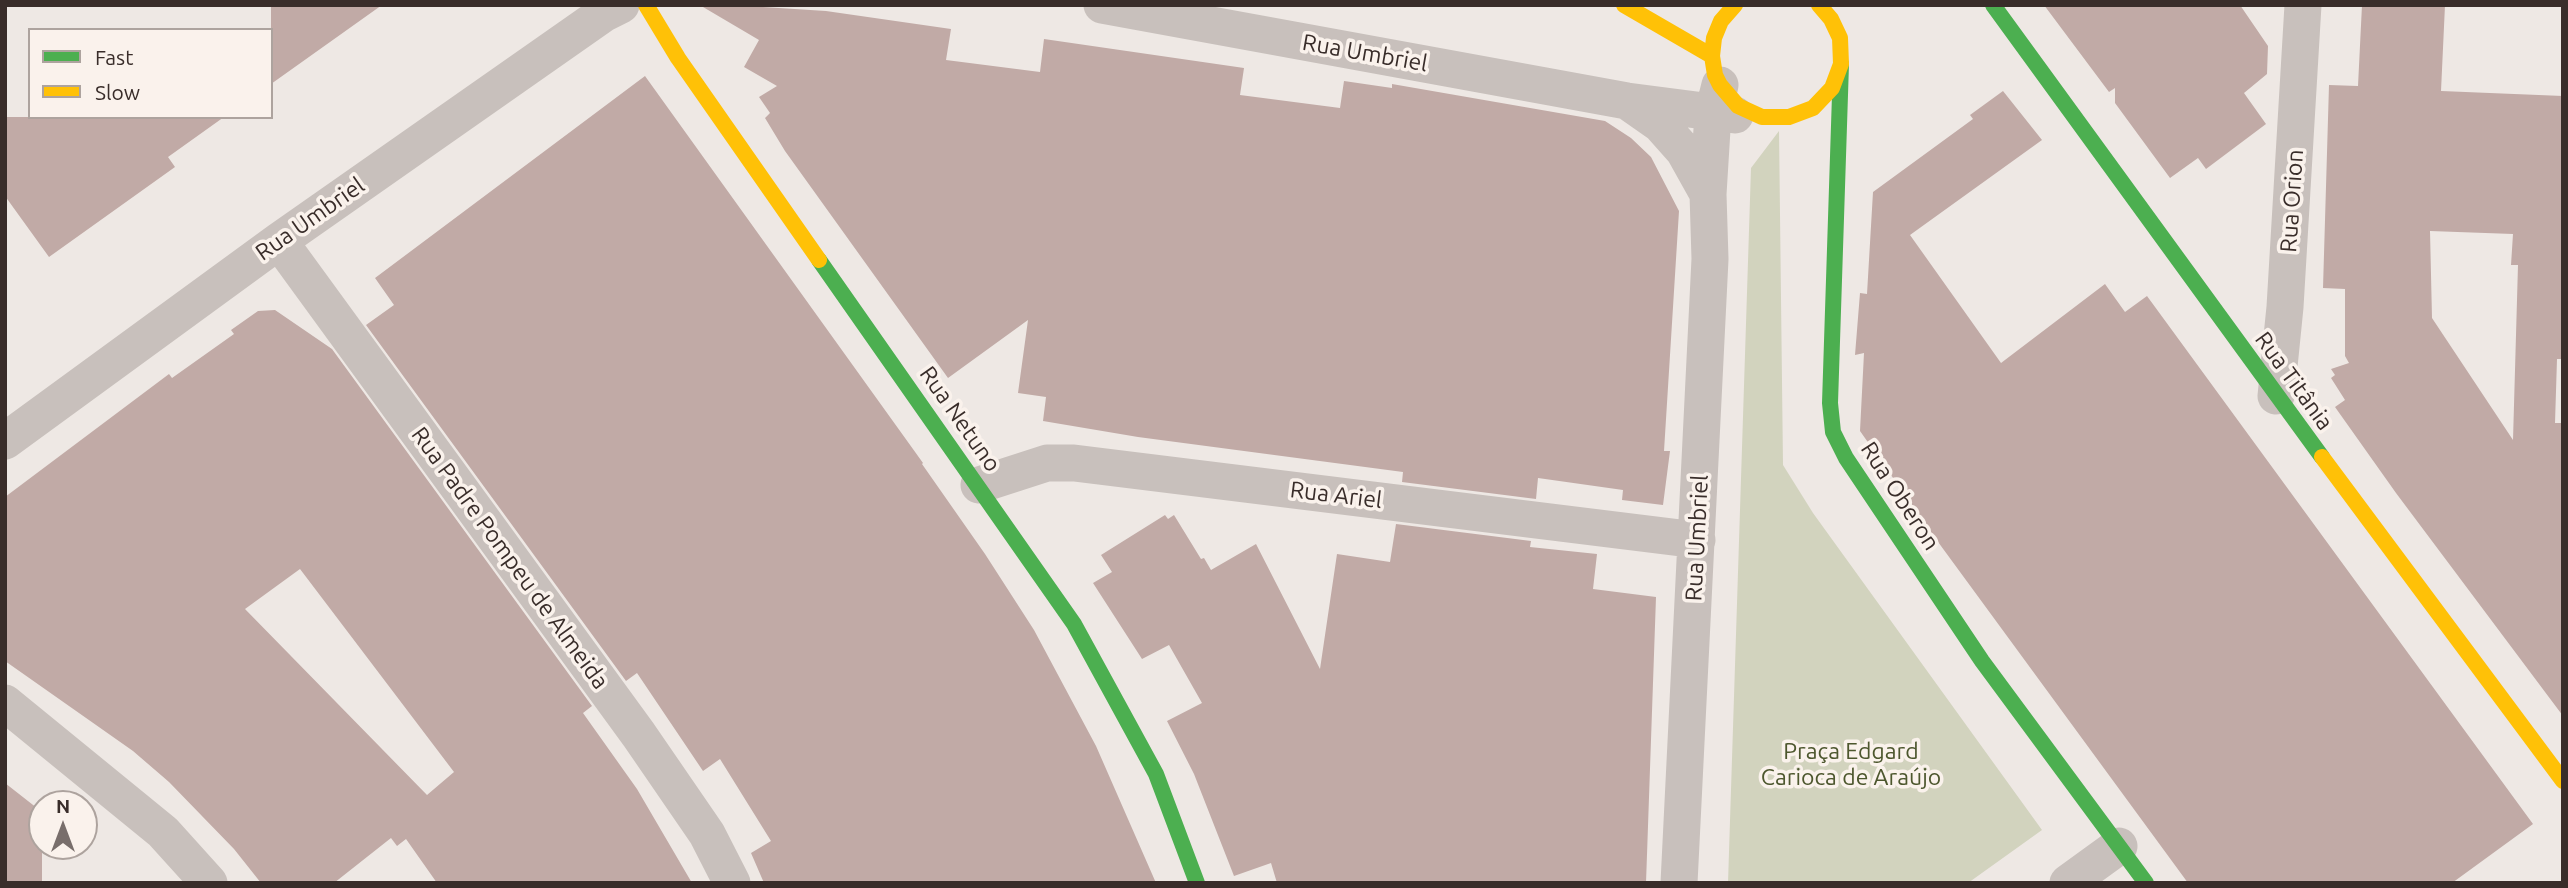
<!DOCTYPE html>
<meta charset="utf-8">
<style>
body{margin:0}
#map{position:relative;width:2568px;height:888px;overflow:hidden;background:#eee8e4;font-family:Ubuntu,sans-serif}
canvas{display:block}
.frame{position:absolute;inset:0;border:7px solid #392d2a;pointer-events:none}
.legend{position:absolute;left:28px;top:28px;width:245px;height:91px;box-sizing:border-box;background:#faf2ec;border:2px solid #ada39e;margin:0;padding:9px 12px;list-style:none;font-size:21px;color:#392d2a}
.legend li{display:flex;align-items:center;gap:14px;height:35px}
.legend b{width:35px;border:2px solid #ada39e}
.north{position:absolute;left:28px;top:790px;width:70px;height:70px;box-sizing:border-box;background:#faf2ec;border:2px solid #ada39e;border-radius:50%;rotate:0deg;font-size:19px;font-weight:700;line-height:28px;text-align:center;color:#392d2a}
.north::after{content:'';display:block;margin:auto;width:24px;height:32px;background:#786e6b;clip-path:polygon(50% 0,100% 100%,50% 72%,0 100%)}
</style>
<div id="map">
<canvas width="2568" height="888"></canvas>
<div class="frame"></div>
<ul class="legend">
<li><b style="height:9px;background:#4caf50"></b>Fast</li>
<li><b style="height:9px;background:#ffc107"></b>Slow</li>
</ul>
<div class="north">N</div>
</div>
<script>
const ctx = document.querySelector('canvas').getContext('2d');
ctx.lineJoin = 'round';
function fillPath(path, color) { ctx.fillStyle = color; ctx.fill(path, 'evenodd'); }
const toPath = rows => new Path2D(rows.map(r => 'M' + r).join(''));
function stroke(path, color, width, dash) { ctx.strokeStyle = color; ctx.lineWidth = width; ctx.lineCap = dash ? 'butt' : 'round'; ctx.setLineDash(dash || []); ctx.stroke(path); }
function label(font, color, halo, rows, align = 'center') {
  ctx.font = font + ' Ubuntu,sans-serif'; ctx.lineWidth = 7; ctx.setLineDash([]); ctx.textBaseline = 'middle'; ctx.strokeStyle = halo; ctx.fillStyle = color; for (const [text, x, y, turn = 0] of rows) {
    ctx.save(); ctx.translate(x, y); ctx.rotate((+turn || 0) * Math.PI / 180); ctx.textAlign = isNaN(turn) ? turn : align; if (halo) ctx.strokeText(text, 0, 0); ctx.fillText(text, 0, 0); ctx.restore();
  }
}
const green = toPath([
 [1779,131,1783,465,1813,513,2042,830,1968,883,1728,883,1751,168]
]);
const building = toPath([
 [271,5,382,5,271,84],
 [2044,5,2240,5,2268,46,2267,74,2244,93,2266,124,2206,169,2198,158,2170,178,2115,103,2115,88,2109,92],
 [2362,5,2445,5,2441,91,2563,96,2563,359,2557,359,2555,423,2563,423,2563,716,2396,493,2335,407,2345,400,2331,378,2335,375,2331,369,2349,363,2345,356,2345,289,2323,288,2329,85,2358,86],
 [2430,231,2513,234,2511,265,2518,265,2513,440,2432,318],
 [703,7,763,7,826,11,951,29,946,60,1040,72,1044,39,1244,68,1240,95,1340,108,1344,81,1392,88,1392,84,1605,121,1631,138,1651,157,1679,211,1664,451,1670,451,1663,505,1622,500,1623,490,1538,478,1536,499,1402,482,1403,472,1138,437,1043,421,1046,397,1018,393,1028,320,948,378,785,151,765,118,770,113,759,97,777,86,744,67,759,40],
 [645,76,923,463,922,464,985,554,1034,630,1096,746,1156,883,764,883,751,853,771,841,720,759,703,771,637,673,626,681,366,325,394,305,375,278],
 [2003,91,2042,140,1910,235,2001,363,2105,284,2125,312,2147,296,2533,824,2452,883,2188,883,1941,546,1860,431,1864,353,1855,355,1860,293,1867,294,1873,192,1973,119,1970,115],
 [5,117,224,117,168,157,175,167,49,257,5,196],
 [275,310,332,349,592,706,583,713,637,789,692,883,437,883,406,839,397,846,391,838,334,883,261,883,234,849,169,782,133,751,5,661,5,497,169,374,172,378,234,334,231,330,258,311],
 [300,569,454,772,427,795,245,609],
 [1165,515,1168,519,1174,515,1201,559,1204,558,1211,570,1256,544,1320,669,1337,554,1390,562,1396,524,1531,541,1530,547,1597,554,1593,589,1656,597,1646,883,1277,883,1271,863,1234,876,1194,774,1167,721,1202,703,1169,645,1142,659,1093,583,1112,572,1101,555],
 [5,783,42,812,42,883,5,883]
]);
const street = toPath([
 [1102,5,1627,101,1735,115],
 [1630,103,1660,124,1684,151,1708,194],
 [279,241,639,735,707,834,732,883],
 [2276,396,2285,307,2303,5],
 [5,441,279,241,603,14,621,5],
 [979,485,1047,463,1074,463,1697,540],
 [5,703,163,832,209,883],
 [1679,883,1710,259,1708,194,1713,113,1720,85],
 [2068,883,2119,846]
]);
const fast = toPath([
 [1993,5,2322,457],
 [1841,64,1830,403,1833,432,1846,458,1982,661,2146,883],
 [819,260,1074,624,1156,774,1197,883]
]);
const slow = toPath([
 [646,5,678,58,819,260],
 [1624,5,1712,56],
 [1735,5,1721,21,1714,38,1712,56,1715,75,1720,85,1738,106,1762,117,1789,117,1813,108,1832,88,1841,64,1840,38,1831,19,1819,5],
 [2322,457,2563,781]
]);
const streetNames = [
 ["Rua Umbriel",1365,53,10],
 ["Rua Orion",2292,201,-86],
 ["Rua Umbriel",310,219,-35],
 ["Rua Titânia",2294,381,54],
 ["Rua Netuno",960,419,55],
 ["Rua Ariel",1336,495,7],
 ["Rua Oberon",1900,496,57],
 ["Rua Umbriel",1697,538,-87],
 ["Rua Padre Pompeu de Almeida",510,558,54]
];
const parkNames = [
 ["Praça Edgard",1851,751],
 ["Carioca de Araújo",1851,777]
];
fillPath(green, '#d2d3be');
fillPath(building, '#c1aaa6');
stroke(street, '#c8c0bc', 37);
stroke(fast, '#4caf50', 16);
stroke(slow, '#ffc107', 16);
label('23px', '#392d2a', '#faf2ec', streetNames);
label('23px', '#4d572e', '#faf2ec', parkNames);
</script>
